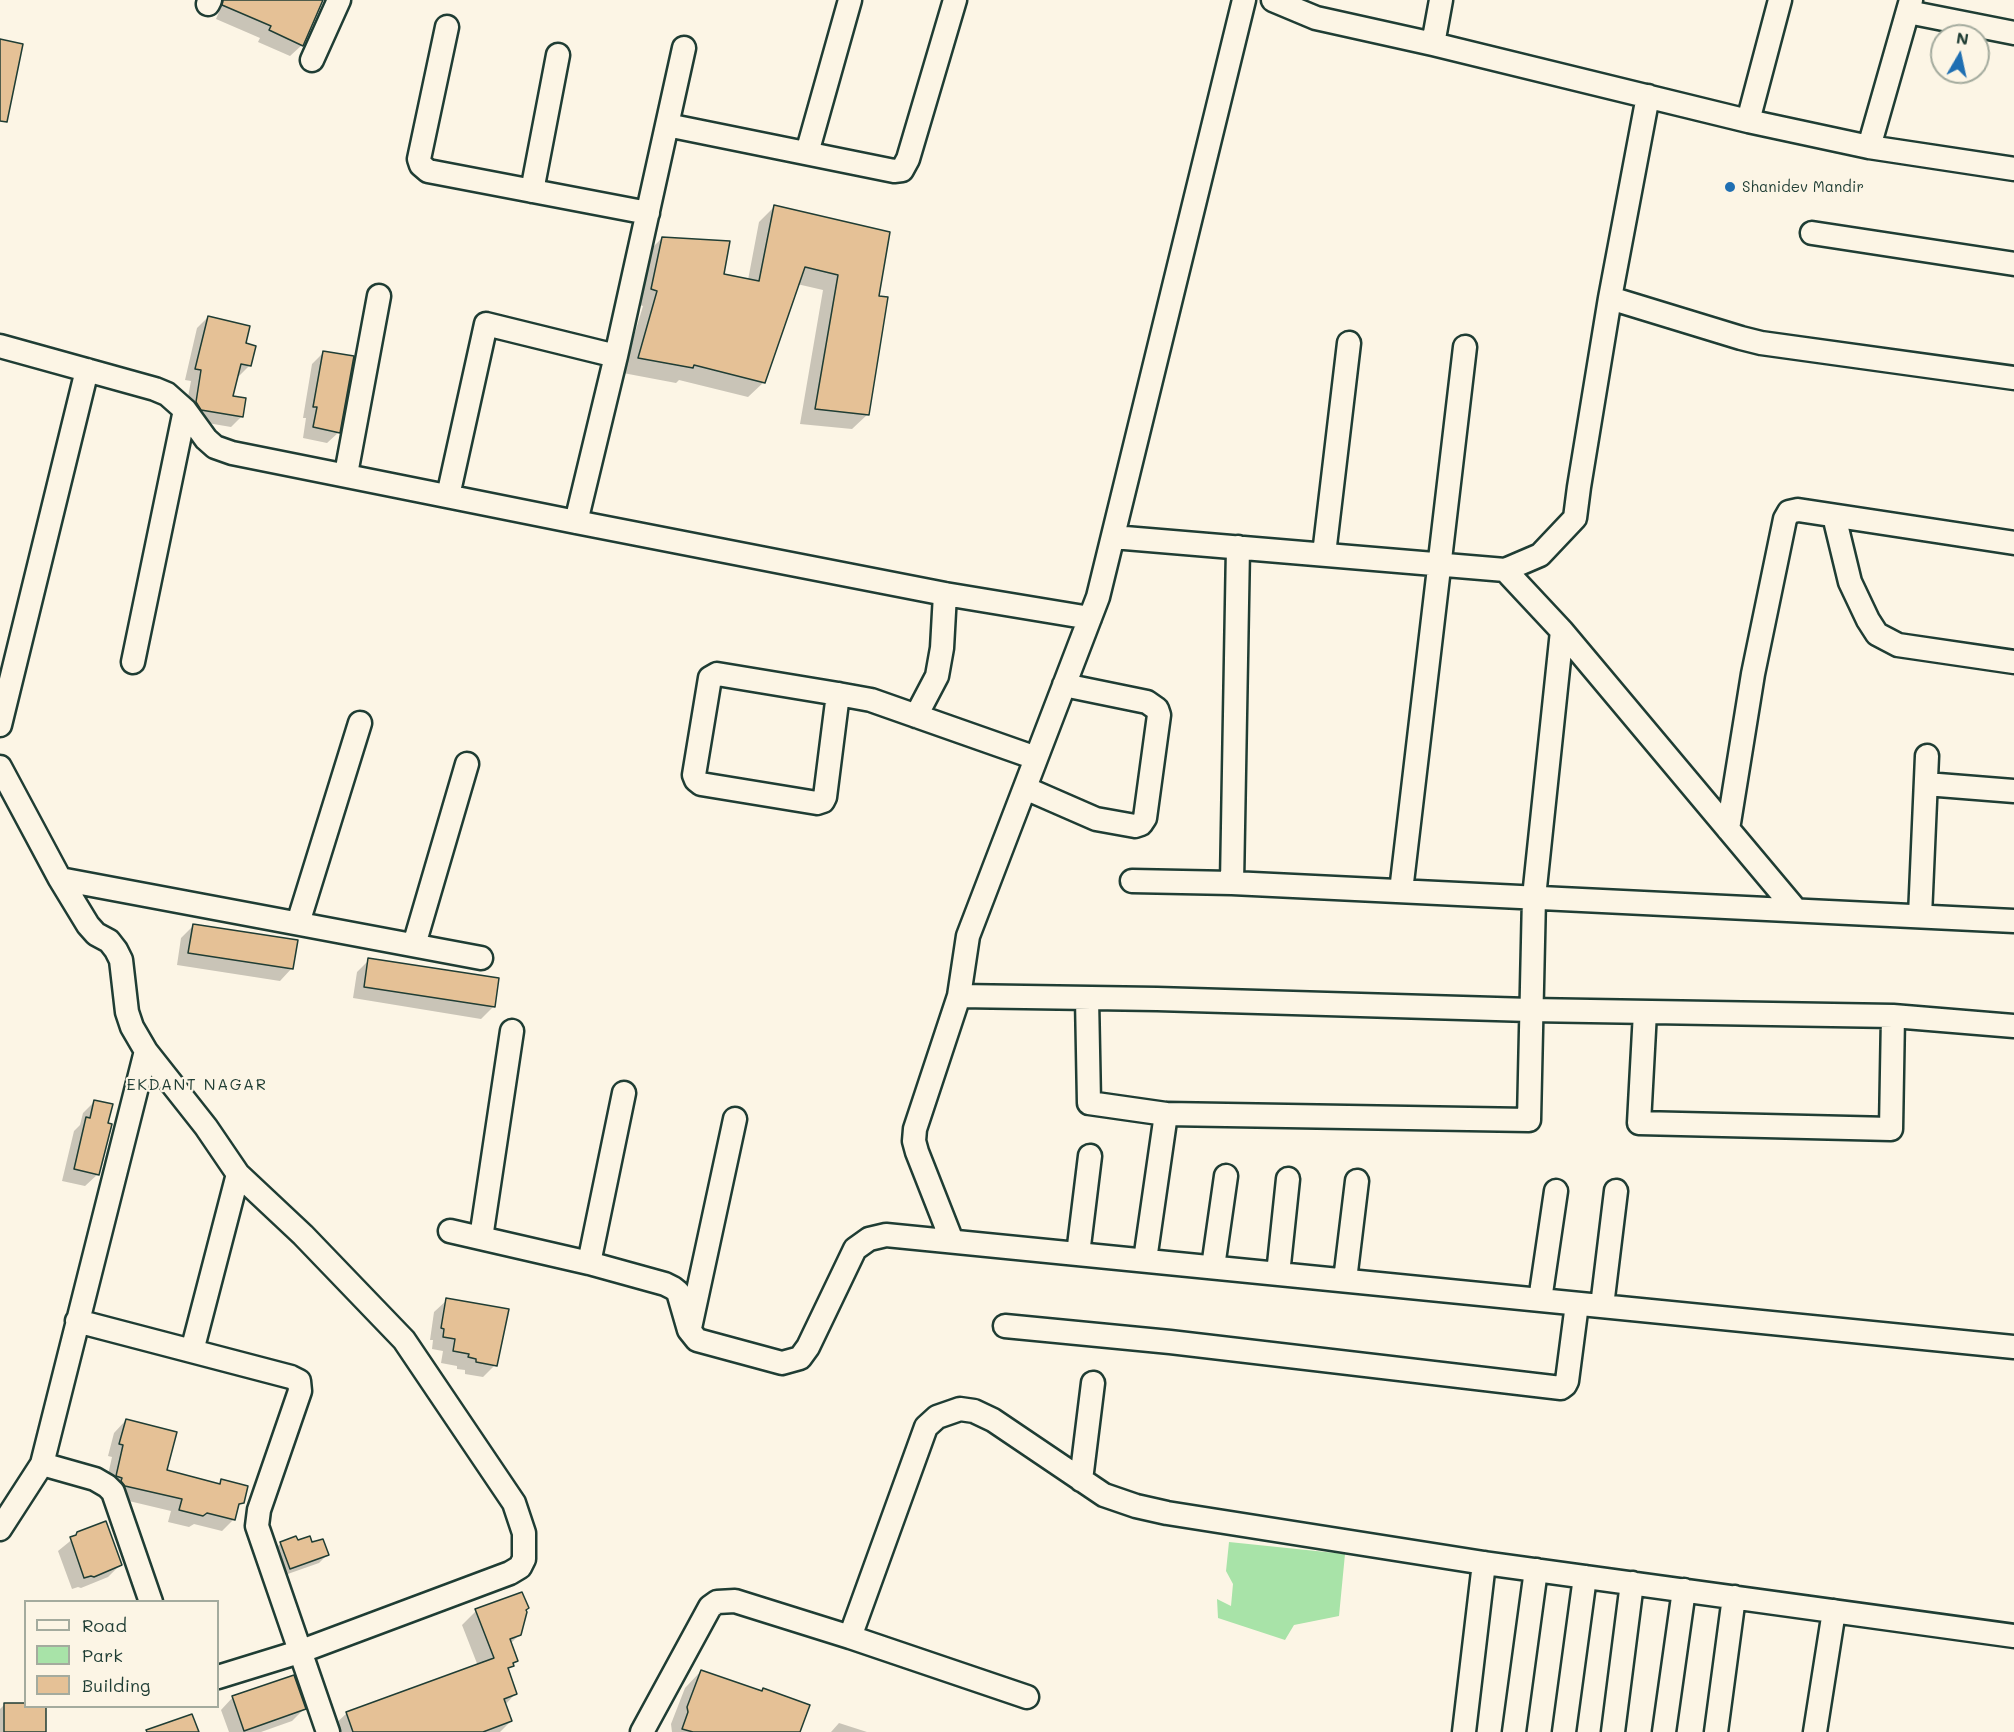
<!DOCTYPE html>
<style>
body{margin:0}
#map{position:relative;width:2014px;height:1732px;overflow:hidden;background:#fcf5e5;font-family:Mali,sans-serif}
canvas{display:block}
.legend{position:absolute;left:24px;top:1600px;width:195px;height:108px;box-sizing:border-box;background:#fcf5e5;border:2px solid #a4ab9e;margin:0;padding:8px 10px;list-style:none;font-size:18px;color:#1f3d34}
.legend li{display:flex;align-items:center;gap:12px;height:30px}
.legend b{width:30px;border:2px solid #a4ab9e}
.north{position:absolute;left:1930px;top:24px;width:60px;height:60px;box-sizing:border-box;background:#fcf5e5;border:2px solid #a4ab9e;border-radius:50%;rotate:9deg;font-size:16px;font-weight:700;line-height:24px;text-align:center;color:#1f3d34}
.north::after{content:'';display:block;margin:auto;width:21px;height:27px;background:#1f6fb2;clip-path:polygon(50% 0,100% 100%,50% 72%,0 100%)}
</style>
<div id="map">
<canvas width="2014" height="1732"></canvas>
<ul class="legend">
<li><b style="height:8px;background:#fcf5e5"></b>Road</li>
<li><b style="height:16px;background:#a8e3a8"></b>Park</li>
<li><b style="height:16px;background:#e5c196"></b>Building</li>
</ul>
<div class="north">N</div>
</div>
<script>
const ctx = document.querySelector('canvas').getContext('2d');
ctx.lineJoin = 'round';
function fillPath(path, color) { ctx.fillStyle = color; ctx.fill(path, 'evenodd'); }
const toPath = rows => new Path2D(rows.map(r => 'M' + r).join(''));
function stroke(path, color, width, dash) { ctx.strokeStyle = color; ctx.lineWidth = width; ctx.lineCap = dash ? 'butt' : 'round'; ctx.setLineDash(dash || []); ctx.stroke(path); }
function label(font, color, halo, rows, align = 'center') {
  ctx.font = font + ' Mali,sans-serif'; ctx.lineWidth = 4.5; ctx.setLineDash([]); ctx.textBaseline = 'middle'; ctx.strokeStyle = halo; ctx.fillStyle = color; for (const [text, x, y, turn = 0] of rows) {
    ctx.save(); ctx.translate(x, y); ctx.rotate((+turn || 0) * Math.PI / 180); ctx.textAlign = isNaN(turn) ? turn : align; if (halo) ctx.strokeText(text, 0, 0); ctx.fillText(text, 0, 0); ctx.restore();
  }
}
const green = toPath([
 [1229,1542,1345,1554,1339,1616,1294,1625,1285,1640,1218,1618,1217,1599,1231,1606,1233,1584,1226,1571]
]);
const shadow = toPath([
 [224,0,309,0,302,45,290,56,258,42,260,38,216,19],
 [774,207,878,297,868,414,852,429,800,424,823,290,797,284,764,382,748,397,679,380,676,383,623,373,643,306,636,304,647,253,662,238,722,275,748,280,759,222],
 [208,317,244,344,250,365,239,376,236,376,231,397,242,416,231,427,190,420,185,413,191,381,185,380,197,328],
 [323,353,339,432,327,443,303,438,306,418,303,418,312,364],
 [193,926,292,968,280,981,177,965,181,938],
 [369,960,493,1007,481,1019,353,998,357,972],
 [95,1101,98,1174,85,1186,62,1181,74,1131,80,1125,83,1113],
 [447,1300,495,1365,483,1377,465,1374,465,1370,457,1369,457,1366,441,1363,443,1351,432,1349,433,1340,430,1340,434,1312],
 [126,1420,165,1471,218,1485,222,1481,242,1502,237,1508,234,1519,222,1531,194,1524,189,1527,168,1522,171,1511,112,1497,105,1488,112,1457,108,1456,114,1433],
 [74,1538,120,1565,108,1577,81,1588,78,1587,72,1589,58,1551],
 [297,1542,311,1544,327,1555,319,1563,282,1576,273,1551,281,1543],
 [476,1611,520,1634,510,1644,516,1661,507,1670,516,1693,505,1705,511,1721,500,1732,334,1732,332,1727,347,1713,478,1666,462,1625],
 [701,1671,796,1732,672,1732,671,1724,685,1688],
 [233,1697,304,1709,292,1721,261,1732,229,1732,221,1710],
 [4,1705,44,1706,44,1732,0,1732,0,1709],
 [839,1723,867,1732,831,1732]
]);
const building = toPath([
 [223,0,323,0,303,46,269,30,271,26,222,5,223,0],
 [0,39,23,44,7,122,0,121,0,39],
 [774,205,890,232,879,296,888,297,869,415,815,409,838,275,805,267,765,383,694,365,693,368,638,358,657,291,651,289,662,237,730,241,724,274,759,281,774,205],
 [208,316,250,326,246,343,256,346,251,366,241,364,233,396,246,398,243,417,201,410,196,402,201,370,195,369,208,316],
 [323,351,354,356,340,433,313,427,317,407,313,407,323,351],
 [193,924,298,940,293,969,188,953,193,924],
 [368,958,499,978,495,1007,364,987,368,958],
 [94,1100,113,1104,108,1123,112,1124,99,1175,74,1169,86,1117,90,1118,94,1100],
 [446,1298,509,1309,497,1366,476,1362,476,1359,468,1357,469,1354,453,1351,455,1339,443,1337,444,1329,441,1328,446,1298],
 [126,1419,177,1432,167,1470,220,1484,221,1479,248,1486,244,1503,239,1504,235,1520,207,1513,203,1516,179,1510,182,1499,125,1486,121,1481,122,1478,116,1476,123,1445,119,1444,126,1419],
 [106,1521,122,1565,94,1577,91,1576,84,1578,70,1537,76,1535,77,1532,106,1521],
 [296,1536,298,1540,310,1536,312,1542,323,1539,329,1555,290,1569,280,1542,296,1536],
 [522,1592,529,1608,526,1610,527,1612,521,1635,510,1639,518,1661,513,1663,514,1666,508,1668,517,1694,504,1699,512,1721,483,1732,353,1732,346,1712,494,1658,475,1609,522,1592],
 [701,1670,762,1691,763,1688,810,1705,800,1732,693,1732,682,1729,688,1712,687,1707,701,1670],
 [294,1675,306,1709,244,1731,232,1696,294,1675],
 [4,1703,26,1703,26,1707,46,1707,46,1732,4,1732,4,1703],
 [192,1714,199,1732,147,1732,146,1730,192,1714]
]);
const minor = toPath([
 [1273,0,1316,18,1433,44,1748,121,1869,147,2014,169],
 [208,4,210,0],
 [1908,12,2014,33],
 [447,27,419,159,421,165,428,171,648,213],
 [1433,44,1441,0],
 [312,60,339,0],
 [1748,121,1780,0],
 [667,125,894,171,902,170,908,159,955,0],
 [1869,147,1911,0],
 [807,153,850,0],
 [532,191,558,55],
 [1812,233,2014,264],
 [1610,298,1741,338,1761,343,2014,378],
 [0,346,155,389,167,394,185,410,206,439,215,447,232,453,576,522,945,594,1090,618],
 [346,474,379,296],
 [448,496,486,324,616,356],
 [1834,516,1850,582,1868,620,1877,634,1898,645,2014,662],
 [576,522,616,356,684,48],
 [1113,537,1505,570,1562,631],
 [1324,554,1349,343],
 [1505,570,1540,555,1575,518,1579,487,1610,298,1648,96],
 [133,662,185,410],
 [838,694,825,797,823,801,817,803,701,784,696,780,694,775,710,678,717,674,838,694,871,700,1036,758],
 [916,716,937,676,942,648,945,594],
 [0,725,87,370],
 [0,767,60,879,88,925,96,934,109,941,116,950,121,960,127,1012,132,1027,146,1051,206,1127,238,1174,303,1235,404,1340,514,1503,524,1533,524,1559,520,1567,510,1573,299,1652,218,1677],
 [1926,784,2014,791],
 [1025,788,1096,819,1135,826,1141,824,1145,818,1159,715,1157,709,1147,702,1064,685],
 [1728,829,1753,674,1785,519,1789,512,1798,510,2014,543],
 [60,879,481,958],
 [1132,881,1232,883,2014,921],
 [1232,883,1238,547],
 [1401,891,1465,347],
 [1920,916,1927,756],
 [298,923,360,723],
 [414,945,467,764],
 [959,996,1157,999,1530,1010,1893,1016,2014,1026],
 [1087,998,1089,1103,1166,1114,1529,1120,1534,897,1562,631,1796,910],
 [1645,1012,1639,1123,1891,1129,1893,1016],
 [450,1231,589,1263,665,1284,673,1288,678,1292,689,1330,697,1340,782,1363,800,1358,808,1347,855,1249,869,1239,886,1235,2014,1347],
 [481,1238,512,1031],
 [952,1241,917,1152,914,1141,915,1129,959,996,968,936,1098,597,1244,0],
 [1078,1254,1090,1156],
 [1145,1260,1166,1114],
 [589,1263,624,1093],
 [1213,1267,1226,1176],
 [1278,1274,1288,1179],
 [1345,1280,1357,1181],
 [1540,1300,1556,1191],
 [1602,1306,1616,1191],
 [77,1321,291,1377,299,1381,300,1391,259,1510,257,1526,328,1732],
 [1005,1326,1170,1342,1561,1388,1565,1385,1567,1381,1577,1304],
 [690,1328,735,1119],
 [192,1351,238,1174],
 [42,1464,95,1479,107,1486,113,1492,151,1602],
 [1081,1480,1093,1383],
 [0,1529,42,1464,146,1051],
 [850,1637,1027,1697],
 [642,1732,710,1607,717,1602,735,1601,850,1637,926,1427,937,1417,960,1409,974,1411,993,1420,1104,1495,1136,1506,1167,1513,1484,1563,2014,1636],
 [1464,1732,1484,1563],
 [1514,1732,1536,1570],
 [1564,1732,1585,1577],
 [1613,1732,1632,1583],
 [1664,1732,1684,1590],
 [1716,1732,1734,1597],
 [1815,1732,1834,1611]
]);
const markers = [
 [1730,187,6,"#1f6fb2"]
];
const poiNames = [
 ["Shanidev Mandir",1742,187]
];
const neighbourhoodNames = [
 ["EKDANT NAGAR",197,1085]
];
fillPath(green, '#a8e3a8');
fillPath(shadow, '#0003');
fillPath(building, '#e5c196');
stroke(building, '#1f3d34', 1.5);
stroke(minor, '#1f3d34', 27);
stroke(minor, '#fcf5e5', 22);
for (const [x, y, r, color] of markers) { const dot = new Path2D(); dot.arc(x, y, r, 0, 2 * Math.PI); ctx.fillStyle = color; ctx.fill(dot); stroke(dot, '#fcf5e5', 2); }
label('15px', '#1f3d34', '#fcf5e5', poiNames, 'left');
ctx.letterSpacing = '1.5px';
label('16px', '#1f3d34', '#fcf5e5', neighbourhoodNames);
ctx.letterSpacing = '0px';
</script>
